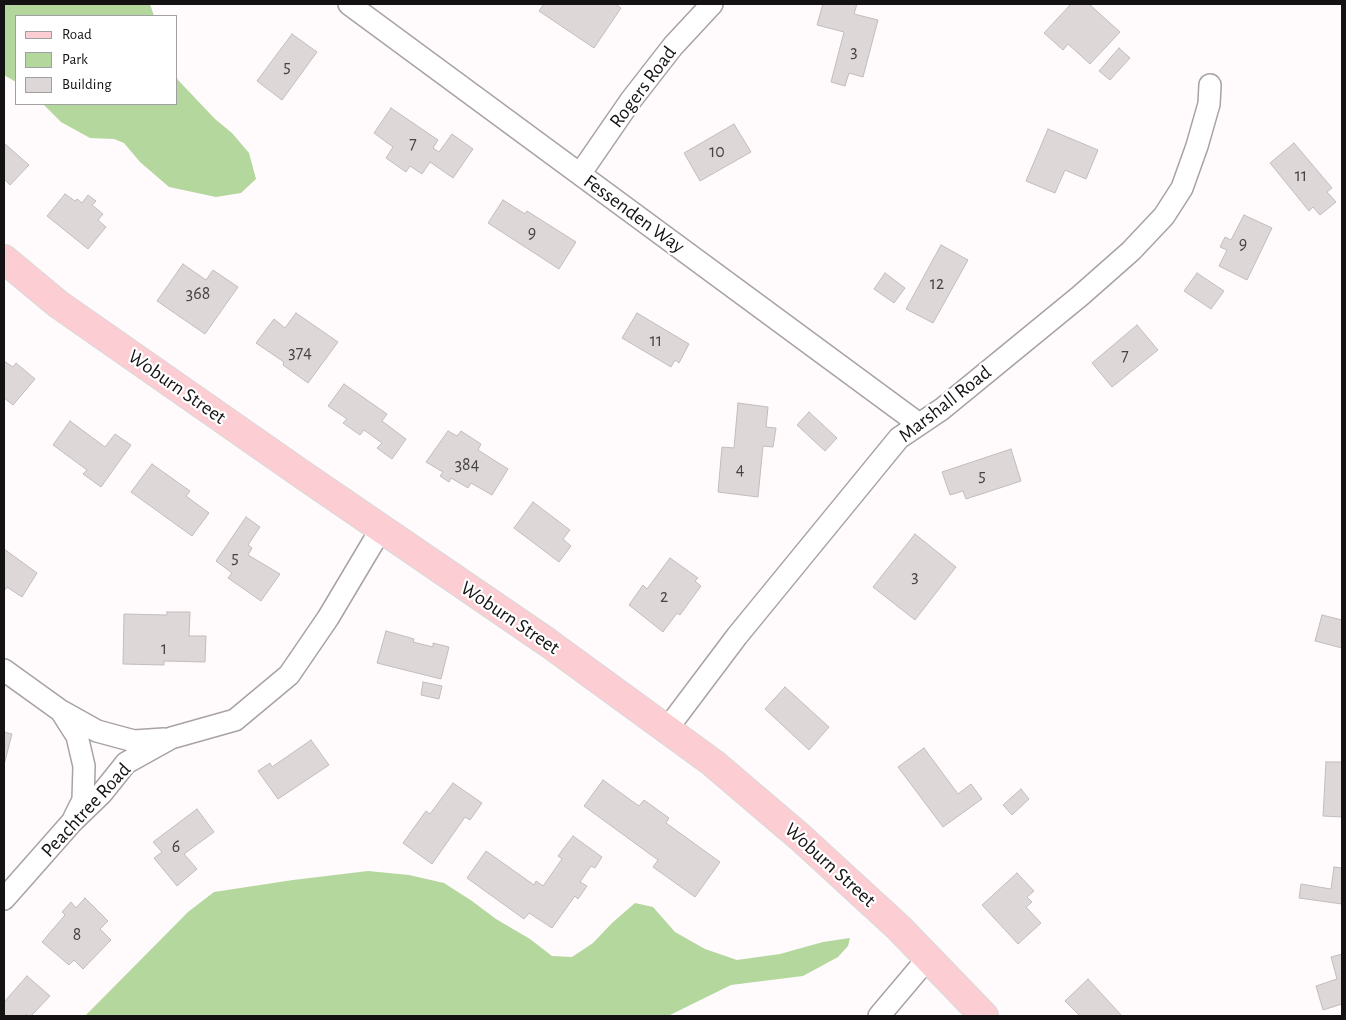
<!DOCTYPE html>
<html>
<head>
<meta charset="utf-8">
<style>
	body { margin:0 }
	#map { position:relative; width:1346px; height:1020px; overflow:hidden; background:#fffafb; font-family:"Alegreya Sans",sans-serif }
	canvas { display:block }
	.frame { position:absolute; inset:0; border:5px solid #141212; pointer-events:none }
	.legend { position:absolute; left:15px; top:15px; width:162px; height:90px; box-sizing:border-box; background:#fff; border:1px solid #a1a0a0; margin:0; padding:6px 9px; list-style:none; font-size:15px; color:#141212 }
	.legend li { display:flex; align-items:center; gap:10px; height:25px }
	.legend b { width:25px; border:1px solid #a1a0a0 }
</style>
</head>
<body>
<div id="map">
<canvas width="1346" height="1020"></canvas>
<div class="frame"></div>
<ul class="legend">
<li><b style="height:6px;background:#fccdd3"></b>Road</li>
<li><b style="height:14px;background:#b4d79e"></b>Park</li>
<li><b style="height:14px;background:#ded7d7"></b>Building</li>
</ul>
</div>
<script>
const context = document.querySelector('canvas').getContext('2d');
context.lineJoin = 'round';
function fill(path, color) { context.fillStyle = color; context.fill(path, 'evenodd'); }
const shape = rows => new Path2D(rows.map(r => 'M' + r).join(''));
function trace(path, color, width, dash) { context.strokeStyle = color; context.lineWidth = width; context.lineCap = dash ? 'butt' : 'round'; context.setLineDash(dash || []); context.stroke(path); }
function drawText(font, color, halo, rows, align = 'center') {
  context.font = font + ' "Alegreya Sans",sans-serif'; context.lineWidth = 4.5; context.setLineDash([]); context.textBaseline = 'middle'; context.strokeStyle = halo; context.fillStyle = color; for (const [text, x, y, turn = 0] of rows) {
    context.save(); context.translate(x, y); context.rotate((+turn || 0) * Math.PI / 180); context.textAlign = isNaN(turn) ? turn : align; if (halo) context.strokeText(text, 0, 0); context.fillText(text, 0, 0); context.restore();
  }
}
fill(shape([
	[4,4,150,4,154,16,16,16,16,82,4,75],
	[176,75,178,80,215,119,232,133,249,153,256,179,241,193,216,197,169,187,140,162,124,143,114,139,90,138,61,122,43,104,176,104],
	[368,871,409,875,444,883,472,901,496,919,530,939,552,956,572,957,593,943,612,923,635,903,653,907,675,932,705,949,737,960,780,954,823,942,850,938,848,946,838,957,803,976,731,985,668,1016,85,1016,188,912,214,892,293,880]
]), '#b4d79e');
const building = shape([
	[544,4,615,4,621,8,594,48,539,11,544,4],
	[823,4,857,4,854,14,878,20,863,77,849,73,845,86,831,82,844,32,817,25,823,4],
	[1071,4,1089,4,1120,32,1090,64,1068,44,1063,50,1044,33,1071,4],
	[292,34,317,52,282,100,257,81,292,34],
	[1119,48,1130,58,1110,80,1099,71,1119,48],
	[391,108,438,140,433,148,439,152,452,134,473,149,453,178,430,162,422,174,410,166,406,172,386,158,393,147,374,133,391,108],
	[734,124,751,152,700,181,684,153,734,124],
	[1048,129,1098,150,1086,179,1065,170,1055,193,1026,181,1048,129],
	[4,143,29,165,10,185,4,179,4,143],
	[1294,143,1332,188,1327,192,1336,202,1320,215,1313,207,1309,211,1270,163,1294,143],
	[65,194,75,201,77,199,82,203,88,195,96,201,92,205,103,214,98,220,106,227,88,249,47,216,65,194],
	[503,200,525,214,527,211,576,242,559,269,488,223,503,200],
	[1244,215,1272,228,1247,280,1219,266,1227,250,1220,247,1225,237,1231,240,1244,215],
	[941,245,968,260,933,323,906,309,941,245],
	[183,264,206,280,213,270,238,287,205,334,157,301,183,264],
	[885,273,905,288,894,303,874,289,885,273],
	[1197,273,1224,291,1211,309,1184,291,1197,273],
	[296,313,338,342,308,383,283,365,284,362,256,343,274,319,285,328,296,313],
	[637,313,689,344,679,363,675,360,671,367,622,338,637,313],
	[1137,325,1158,350,1112,387,1092,363,1137,325],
	[4,361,13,367,16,363,35,379,13,405,4,398,4,361],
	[344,384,387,414,382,421,406,439,392,459,377,448,382,443,364,430,360,435,343,423,347,419,328,406,344,384],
	[738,403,768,407,766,427,776,428,773,447,763,446,758,497,718,492,722,447,734,448,738,403],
	[809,412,837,438,825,451,797,425,809,412],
	[70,421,105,447,115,434,131,445,101,487,83,474,87,470,53,445,70,421],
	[448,431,457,436,461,431,481,444,478,450,508,469,492,495,471,483,468,488,451,478,449,482,440,476,443,472,426,462,448,431],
	[1011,449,1021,481,966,499,963,491,950,495,942,472,1011,449],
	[152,464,190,491,186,496,209,513,192,536,131,492,152,464],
	[533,502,570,530,563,539,571,546,559,562,514,528,533,502],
	[246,517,260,527,248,545,252,548,248,555,280,574,261,601,228,578,232,573,216,561,246,517],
	[915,534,956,567,915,620,873,587,915,534],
	[4,549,37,573,22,597,7,587,5,590,4,589,4,549],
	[670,558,698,578,695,581,701,586,680,615,677,613,663,632,629,605,643,585,647,589,670,558],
	[167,612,190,612,189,636,206,636,205,662,164,661,164,665,123,664,124,614,167,615,167,612],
	[1322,615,1342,620,1342,648,1315,641,1322,615],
	[386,631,414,639,413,642,433,647,433,643,449,647,441,679,377,663,386,631],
	[423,682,442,686,439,699,421,695,423,682],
	[785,687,829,727,809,750,765,709,785,687],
	[4,732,12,734,4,765,4,732],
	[311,740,329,765,278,799,258,771,270,763,272,767,311,740],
	[924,748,958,794,971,784,982,799,943,827,898,767,924,748],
	[1326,762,1342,762,1342,817,1323,816,1326,762],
	[603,780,639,806,644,800,669,818,666,823,720,862,695,897,653,867,658,860,584,806,603,780],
	[453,783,482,803,470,820,465,817,432,864,403,843,426,811,430,814,453,783],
	[1021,789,1029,799,1012,815,1003,805,1021,789],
	[197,809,214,832,184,854,197,869,177,886,154,858,162,852,153,842,197,809],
	[573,836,602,857,595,868,591,866,580,882,587,886,578,899,575,896,552,928,529,913,524,919,467,878,486,851,534,885,536,881,543,886,562,859,558,856,573,836],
	[1334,867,1342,868,1342,904,1299,898,1301,884,1331,889,1334,867],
	[1017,873,1034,891,1027,897,1032,902,1026,907,1041,923,1018,944,982,905,1017,873],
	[85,898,108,921,100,929,111,940,83,969,74,960,69,965,42,942,65,915,62,912,71,902,76,908,85,898],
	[1342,954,1342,1004,1323,1010,1316,986,1337,979,1331,957,1342,954],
	[27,976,50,996,31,1016,27,1016,26,1014,24,1016,4,1016,4,999,5,1001,27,976],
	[1088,979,1122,1016,1080,1016,1065,1001,1088,979]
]);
fill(building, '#ded7d7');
trace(building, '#c3bcbd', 1);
const street = shape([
	[349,4,919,424],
	[580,174,631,100,673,46,712,4],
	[4,670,61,711,77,736,84,766,83,800,74,818],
	[63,712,97,731,134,741,164,739],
	[667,729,737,636,899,438,942,409,1080,296,1131,251,1164,216,1182,188,1197,146,1209,104,1210,85],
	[4,899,72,822,102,793,126,763,171,738,235,720,289,675,328,618,381,529],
	[879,1016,928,958]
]);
const primary = shape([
	[4,259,58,304,300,473,547,642,713,763,801,838,899,928,984,1016]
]);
trace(street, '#a9a2a3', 24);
trace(primary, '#d9d9d9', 30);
trace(street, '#fff', 21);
trace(primary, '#fccdd3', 28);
drawText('18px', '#464343', null, [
	["3",854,52],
	["5",287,67],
	["7",413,144],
	["10",717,152],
	["11",1301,176],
	["9",532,233],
	["9",1243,244],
	["12",937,284],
	["368",198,294],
	["11",656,341],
	["374",300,353],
	["7",1125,356],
	["384",467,465],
	["4",740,470],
	["5",982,476],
	["5",235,558],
	["3",915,577],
	["2",664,597],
	["1",164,649],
	["6",176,847],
	["8",77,935]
]);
drawText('20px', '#141212', '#fff', [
	["Rogers Road",643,87,-53],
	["Fessenden Way",634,214,36],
	["Woburn Street",177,387,35],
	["Marshall Road",945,404,-38],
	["Woburn Street",510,618,34],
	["Peachtree Road",86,810,-47],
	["Woburn Street",830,865,42]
]);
</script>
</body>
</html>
